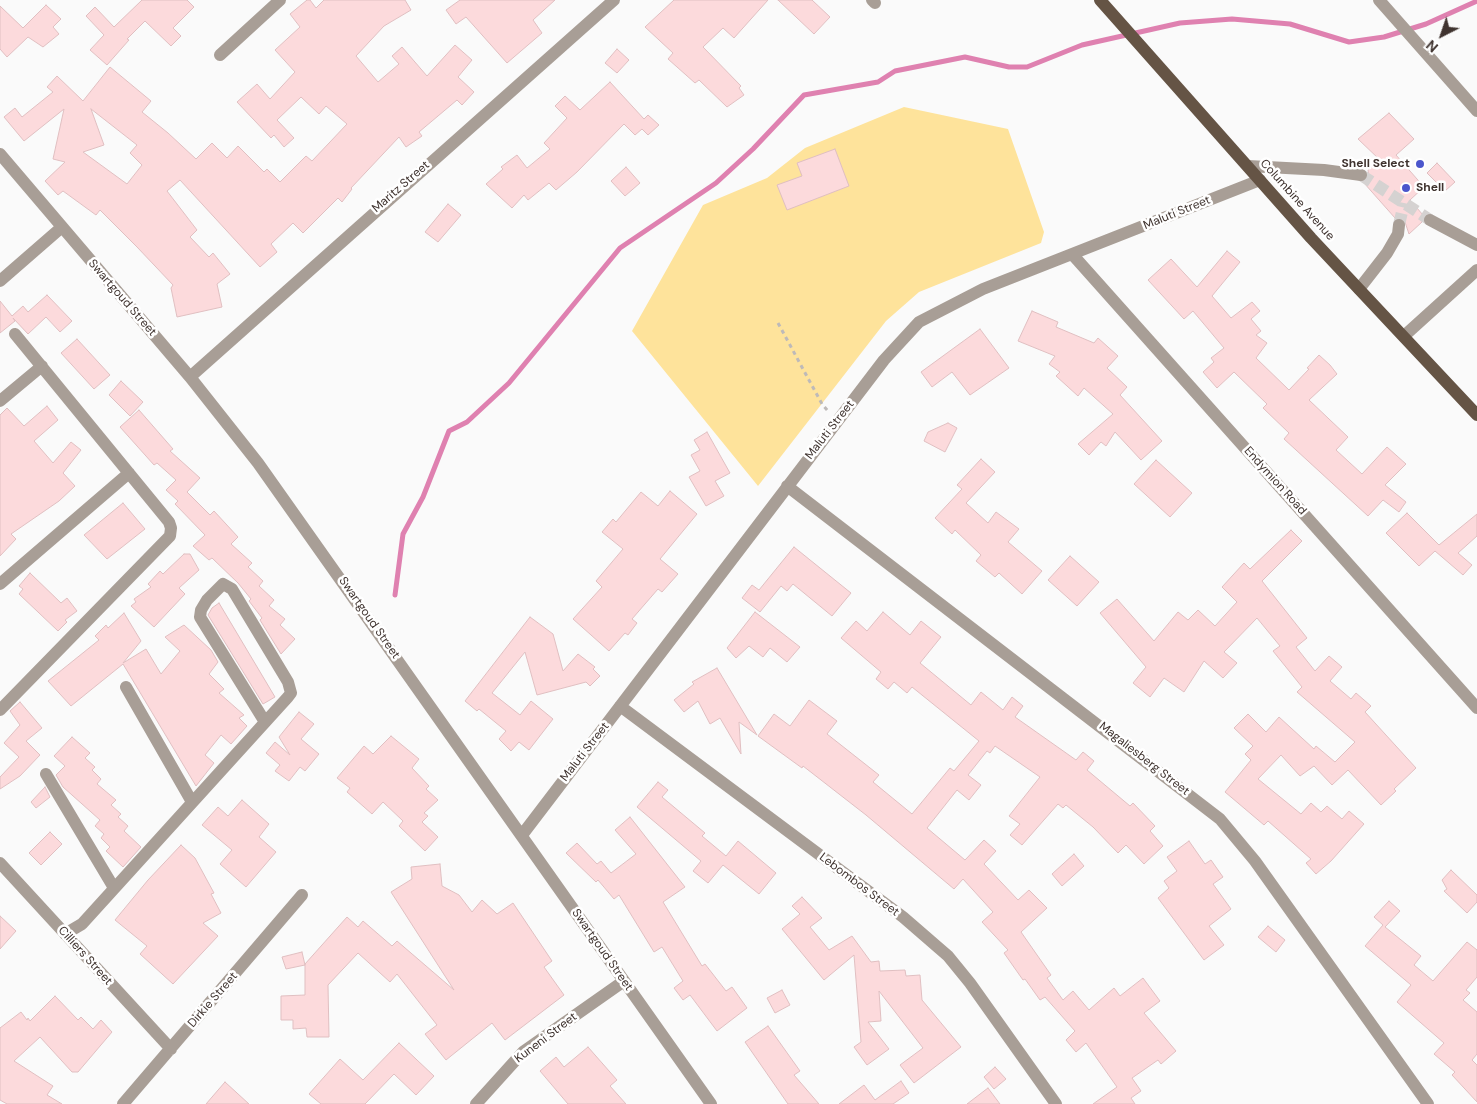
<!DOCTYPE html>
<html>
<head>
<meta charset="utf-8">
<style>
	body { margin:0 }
	#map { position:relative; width:1477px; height:1104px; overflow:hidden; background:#fafafa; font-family:"DM Sans",sans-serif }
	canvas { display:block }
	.north { position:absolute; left:1417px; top:10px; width:50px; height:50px; -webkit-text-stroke:4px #fff; paint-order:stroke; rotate:221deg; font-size:14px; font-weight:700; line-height:20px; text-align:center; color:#3f332f }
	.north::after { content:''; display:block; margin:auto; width:18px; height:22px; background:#3f332f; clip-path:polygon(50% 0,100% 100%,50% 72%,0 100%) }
</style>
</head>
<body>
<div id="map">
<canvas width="1477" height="1104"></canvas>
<div class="north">N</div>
</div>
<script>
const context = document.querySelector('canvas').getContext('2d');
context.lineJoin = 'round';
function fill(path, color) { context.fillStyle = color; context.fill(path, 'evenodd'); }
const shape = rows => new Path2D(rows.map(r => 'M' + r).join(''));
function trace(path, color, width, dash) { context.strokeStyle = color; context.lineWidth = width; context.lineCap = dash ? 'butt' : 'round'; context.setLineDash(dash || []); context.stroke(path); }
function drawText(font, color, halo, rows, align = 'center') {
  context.font = font + ' "DM Sans",sans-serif'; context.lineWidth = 5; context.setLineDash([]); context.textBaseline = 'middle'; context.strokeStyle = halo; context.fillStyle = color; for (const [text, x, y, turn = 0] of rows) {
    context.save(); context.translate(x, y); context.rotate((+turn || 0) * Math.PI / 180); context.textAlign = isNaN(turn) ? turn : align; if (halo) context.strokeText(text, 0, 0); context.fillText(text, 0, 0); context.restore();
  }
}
fill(shape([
	[904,107,1008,129,1044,232,1041,243,919,292,886,321,758,486,632,331,703,205,767,178,805,148]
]), '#fee39b');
trace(shape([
	[395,595,403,534,423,497,449,431,467,422,509,383,620,248,716,183,753,149,804,95,878,82,895,71,965,57,1009,67,1027,67,1082,45,1180,23,1232,19,1290,24,1349,42,1384,37,1426,24,1477,1]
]), '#df81b0', 5);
const building = shape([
	[142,0,187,0,194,7,173,28,181,36,171,46,145,21,127,39,129,40,107,65,90,50,104,35,86,16,95,7,114,27,142,0],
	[307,0,310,0,316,8,324,0,405,0,411,10,384,26,356,56,378,82,399,64,392,56,402,47,427,76,455,45,472,60,458,77,474,92,462,105,457,100,419,132,422,136,406,147,399,137,351,188,352,189,342,202,338,198,303,233,293,223,271,244,277,252,260,267,180,180,167,191,197,230,190,237,209,257,213,253,230,274,217,284,222,307,177,317,171,288,173,285,137,247,100,210,96,215,63,191,58,195,45,181,65,162,53,159,64,109,24,141,4,117,15,108,22,117,53,92,47,87,57,76,83,101,110,67,151,101,142,112,168,133,196,159,212,143,227,158,238,146,264,172,267,169,280,182,306,156,312,161,347,124,326,106,319,114,301,97,277,120,294,138,284,147,274,135,271,138,237,102,257,84,270,99,295,72,275,50,300,27,290,14,307,0],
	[91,109,137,145,130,153,142,165,127,184,83,152,104,145,91,109],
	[460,0,555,0,533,20,542,33,507,63,466,17,456,24,446,10,460,0],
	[674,0,768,0,734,38,723,28,703,47,741,86,739,88,744,95,727,107,699,80,695,83,668,59,673,53,645,27,674,0],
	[778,0,812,0,830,17,814,34,778,0],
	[46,5,61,19,53,27,59,34,43,47,28,37,7,57,0,49,0,6,23,28,46,5],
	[617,49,629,60,617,73,605,63,617,49],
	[610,82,644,119,648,115,659,125,648,135,642,129,635,135,624,124,577,172,556,190,549,183,528,200,524,195,512,208,486,184,503,169,501,167,517,155,527,168,550,149,544,143,567,118,555,106,565,96,580,110,610,82],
	[1389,113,1414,139,1396,155,1424,187,1410,200,1423,215,1422,222,1409,234,1404,219,1395,218,1364,183,1369,177,1368,170,1380,160,1358,139,1389,113],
	[835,149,849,186,787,210,777,185,802,176,797,163,835,149],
	[1437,163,1455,182,1445,191,1427,173,1437,163],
	[626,167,640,183,625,196,611,181,626,167],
	[448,204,461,215,438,242,425,232,448,204],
	[1227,251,1240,262,1212,296,1231,318,1252,302,1260,311,1251,319,1261,331,1256,335,1267,343,1256,358,1289,390,1309,369,1307,368,1319,355,1330,365,1337,374,1309,400,1348,437,1336,450,1362,474,1387,447,1406,464,1385,485,1406,502,1399,512,1383,500,1368,516,1284,439,1289,433,1263,408,1267,404,1234,372,1217,388,1203,372,1214,362,1211,358,1224,348,1193,311,1184,319,1148,280,1171,259,1197,287,1227,251],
	[47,295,72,321,60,332,46,317,28,334,13,318,15,321,0,333,0,301,12,316,23,306,28,312,47,295],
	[1032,311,1058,322,1056,327,1094,343,1098,338,1118,356,1107,368,1127,387,1120,395,1162,441,1141,460,1115,432,1106,446,1101,442,1089,455,1078,444,1113,414,1084,388,1078,396,1056,376,1060,372,1049,364,1055,356,1018,341,1032,311],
	[980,329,1009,368,970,395,952,372,932,387,921,372,980,329],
	[77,339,110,375,94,389,61,353,77,339],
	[121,381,143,402,130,416,109,395,121,381],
	[47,406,58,420,34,441,53,463,71,442,81,450,63,473,75,486,59,501,11,534,16,539,0,556,0,415,7,408,24,426,47,406],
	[139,410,173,449,170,451,200,478,187,492,210,515,214,511,238,537,231,544,252,563,248,567,263,581,259,586,274,600,269,606,285,619,280,625,295,639,281,654,260,620,262,618,249,601,251,599,238,583,212,558,209,560,193,546,205,535,175,504,178,501,166,490,176,480,157,463,154,465,120,427,139,410],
	[948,423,957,428,945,452,924,441,928,432,948,423],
	[707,432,730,473,715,481,724,496,706,506,689,477,700,471,691,455,700,450,694,440,707,432],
	[981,459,995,472,966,503,988,523,996,512,1019,529,1008,542,1042,571,1022,594,999,573,995,577,976,561,981,555,955,530,952,534,935,518,962,489,957,485,981,459],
	[1156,460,1192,493,1170,517,1134,484,1156,460],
	[670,491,697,514,660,559,678,574,662,592,658,589,632,619,637,623,628,635,625,633,609,651,573,619,602,587,596,581,623,549,602,532,613,519,616,522,641,492,658,506,670,491],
	[123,503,145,529,107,559,84,535,123,503],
	[1407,513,1439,545,1477,514,1477,536,1458,553,1472,565,1463,575,1435,551,1419,566,1386,533,1407,513],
	[1291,530,1302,541,1262,581,1307,638,1296,647,1315,671,1329,656,1342,667,1330,681,1351,699,1356,693,1371,706,1365,712,1416,768,1394,789,1396,791,1381,805,1348,770,1332,785,1314,766,1300,776,1281,755,1258,779,1301,814,1311,803,1321,812,1327,806,1342,819,1349,811,1364,824,1331,861,1316,874,1306,863,1311,859,1268,821,1264,825,1225,792,1251,760,1245,754,1253,746,1234,728,1248,714,1266,732,1279,717,1314,749,1316,746,1335,762,1355,742,1297,692,1302,687,1273,651,1280,646,1257,618,1224,652,1237,663,1223,678,1204,661,1184,692,1164,678,1150,697,1133,683,1146,667,1100,613,1117,599,1154,641,1178,612,1188,620,1198,610,1215,626,1237,602,1222,587,1244,563,1250,569,1291,530],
	[794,547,851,593,832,616,793,584,787,591,781,586,760,612,742,598,752,585,759,590,794,547],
	[184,554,190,554,199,570,179,588,185,594,154,627,131,606,136,602,134,599,151,587,148,584,160,571,163,574,184,554],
	[1070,556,1099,582,1077,606,1048,580,1070,556],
	[30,573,61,603,67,598,77,611,65,620,67,622,58,631,19,594,23,589,19,586,30,573],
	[219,603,275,697,263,704,208,615,212,608,219,603],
	[755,612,800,647,787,662,770,648,763,657,749,646,736,658,727,648,755,612],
	[883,612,910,635,921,621,941,637,920,663,971,705,981,692,1003,710,1012,697,1023,706,1015,717,1076,760,1083,752,1094,761,1087,770,1130,806,1133,803,1155,826,1150,831,1163,846,1144,864,1126,845,1118,853,1093,827,1066,805,1063,808,1058,804,1022,845,1010,835,1020,824,1009,816,1040,777,995,746,990,753,987,751,968,775,981,785,969,800,957,790,927,828,965,860,984,840,996,851,984,864,1018,900,1029,890,1047,908,1021,932,1051,975,1047,978,1063,1000,1073,991,1089,1010,1114,988,1120,996,1143,978,1160,1001,1144,1013,1176,1051,1161,1064,1158,1060,1132,1078,1141,1091,1131,1098,1135,1104,1093,1104,1117,1087,1086,1043,1076,1052,1066,1040,1075,1031,1045,997,1040,1000,1025,979,1023,980,1004,953,1008,950,982,922,993,912,963,879,954,889,866,815,803,766,802,768,758,736,774,714,790,726,809,700,837,721,827,734,879,775,873,782,912,814,950,768,954,771,979,741,912,687,907,693,894,682,888,689,876,679,881,672,841,638,856,621,867,631,883,612],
	[124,613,141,641,123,663,146,649,161,674,180,651,165,637,184,625,211,650,218,662,209,674,224,689,219,693,244,715,239,718,247,726,231,744,221,735,205,755,214,763,196,786,123,664,71,706,48,681,99,640,95,636,106,625,108,628,124,613],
	[530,617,553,634,563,671,578,654,595,667,593,669,600,676,590,686,586,682,537,695,525,652,492,693,520,715,531,701,553,719,529,750,519,742,511,751,499,739,506,731,479,709,477,711,465,701,530,617],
	[717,668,757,735,739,722,741,754,720,718,710,724,698,701,684,712,674,700,694,684,692,682,717,668],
	[20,702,42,728,26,741,40,755,20,776,0,789,0,777,19,757,4,743,20,725,10,711,20,702],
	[299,712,314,724,301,739,319,754,305,771,300,767,289,781,275,771,280,765,266,753,275,742,290,755,279,737,299,712],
	[391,736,419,759,412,768,429,786,426,789,438,800,424,813,428,816,422,822,438,837,425,851,399,826,403,821,383,802,372,814,347,792,350,788,337,778,364,746,373,754,391,736],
	[72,737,90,753,85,758,95,767,92,770,101,779,97,784,116,800,111,805,121,814,118,817,128,826,124,831,141,847,123,867,106,851,110,847,101,838,104,834,95,826,100,820,63,787,56,775,65,766,54,756,72,737],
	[658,782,668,790,662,797,705,833,702,836,726,856,738,841,776,873,759,894,723,865,708,883,693,871,701,861,637,807,658,782],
	[45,787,50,797,36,808,31,802,45,787],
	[242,800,269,824,259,837,276,852,246,887,220,864,232,850,202,825,218,807,228,816,242,800],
	[630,817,685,887,663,902,702,966,705,964,726,991,732,987,747,1008,717,1031,690,995,683,1000,674,988,683,981,662,947,654,952,619,895,614,899,598,880,596,882,566,853,577,843,597,864,601,861,611,873,636,854,615,830,630,817],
	[50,832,62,844,41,865,29,853,50,832],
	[1189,841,1205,864,1211,860,1223,877,1213,884,1231,909,1209,926,1224,945,1204,960,1158,898,1169,888,1164,881,1177,871,1167,857,1189,841],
	[181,845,195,858,214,893,211,894,221,913,203,923,218,936,173,984,140,954,147,946,115,920,148,880,181,845],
	[1074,854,1084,866,1062,886,1052,874,1074,854],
	[440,864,442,886,459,895,472,912,482,900,497,914,513,903,552,961,544,967,564,995,505,1040,492,1023,446,1060,425,1034,437,1025,397,974,390,982,358,953,328,985,329,1037,307,1037,306,1028,293,1029,293,1020,281,1020,281,996,305,995,305,964,347,917,358,927,363,921,392,946,397,941,454,990,391,892,412,879,411,867,440,864],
	[1451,870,1477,895,1477,902,1467,913,1444,891,1447,889,1442,880,1451,870],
	[802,897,822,918,810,927,829,950,852,936,871,962,879,961,880,971,905,970,906,976,920,975,922,1000,961,1047,914,1083,900,1065,923,1048,879,991,881,1021,868,1022,889,1049,867,1065,854,1047,861,1042,854,955,824,980,782,929,800,914,792,906,802,897],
	[1389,901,1400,911,1385,927,1421,956,1414,965,1433,981,1467,942,1477,950,1477,977,1466,990,1470,993,1463,1000,1477,1012,1477,1054,1472,1060,1477,1065,1477,1102,1452,1075,1455,1072,1434,1054,1444,1043,1397,1002,1411,985,1365,946,1383,925,1374,917,1389,901],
	[0,916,16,931,0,949,0,916],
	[1268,926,1285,940,1276,952,1258,937,1268,926],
	[302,952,305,965,286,969,282,957,302,952],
	[782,990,790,1005,775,1013,767,998,782,990],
	[55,996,78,1020,81,1017,93,1029,101,1020,112,1032,78,1072,72,1072,40,1037,14,1061,53,1086,47,1095,62,1104,7,1104,0,1100,0,1028,21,1012,27,1020,28,1018,30,1021,55,996],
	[768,1026,800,1071,794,1075,819,1104,788,1104,745,1042,768,1026],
	[399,1043,434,1076,416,1095,394,1074,365,1104,321,1104,309,1094,340,1059,363,1080,399,1043],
	[588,1047,617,1080,610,1086,626,1104,568,1104,540,1071,556,1057,564,1067,588,1047],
	[995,1067,1006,1079,994,1089,984,1077,995,1067],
	[901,1081,909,1093,893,1104,839,1104,864,1085,875,1100,901,1081],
	[225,1082,249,1104,206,1104,225,1082],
	[988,1088,1000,1104,967,1104,988,1088]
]);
fill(building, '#fcdadc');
trace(building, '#e0bfc1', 1);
trace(shape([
	[1361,175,1430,220],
	[1399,225,1404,203]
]), '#d5d2d1', 12, [12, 6]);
trace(shape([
	[778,323,822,404,828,411]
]), '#bebab9', 3, [4, 4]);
trace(shape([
	[872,0,875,3],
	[1379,0,1477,111],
	[220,55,280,0],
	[0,154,190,377,258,463,711,1104],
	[1248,166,1324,170,1361,175],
	[1430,220,1477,245],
	[1072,254,1477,708],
	[0,281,62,227],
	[1359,289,1387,253,1398,234,1399,225],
	[1404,336,1477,270],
	[190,377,614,0],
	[0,401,42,366],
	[787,486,1220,819,1255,861,1428,1104],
	[0,584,129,473],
	[126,687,192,802],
	[620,706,903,917,948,956,970,983,1056,1104],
	[0,710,170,536,171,528,169,522,15,334],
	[46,774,114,888],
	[522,835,884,360,919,322,983,289,1260,180],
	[0,863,171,1049],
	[65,934,82,924,288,697,291,693,288,682,232,589,223,584,207,600,201,610,200,617,265,722],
	[123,1104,302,895],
	[476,1104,523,1052,624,981]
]), '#a89e96', 12);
trace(shape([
	[1100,0,1311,238,1477,415]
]), '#655445', 12);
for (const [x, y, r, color] of [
	[1420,164,5,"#4b56cc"],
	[1406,188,5,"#4b56cc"]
]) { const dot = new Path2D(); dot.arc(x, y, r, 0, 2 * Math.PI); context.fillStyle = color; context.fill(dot); trace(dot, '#fff', 2); }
drawText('bold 12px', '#3f332f', '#fff', [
	["Shell Select",1410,164],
	["Shell",1416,188,"left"]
], 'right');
drawText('12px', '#3f332f', '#fff', [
	["Maritz Street",401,187,-41],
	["Columbine Avenue",1297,200,48],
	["Maluti Street",1177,213,-22],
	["Swartgoud Street",122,298,49],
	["Maluti Street",830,430,-52],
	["Endymion Road",1275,481,48],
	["Swartgoud Street",369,618,55],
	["Maluti Street",585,752,-52],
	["Magaliesberg Street",1144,759,38],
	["Lebombos Street",859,885,37],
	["Swartgoud Street",602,950,55],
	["Cilliers Street",85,956,48],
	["Dirkie Street",213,1000,-49],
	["Kuneni Street",546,1038,-37]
]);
</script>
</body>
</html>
